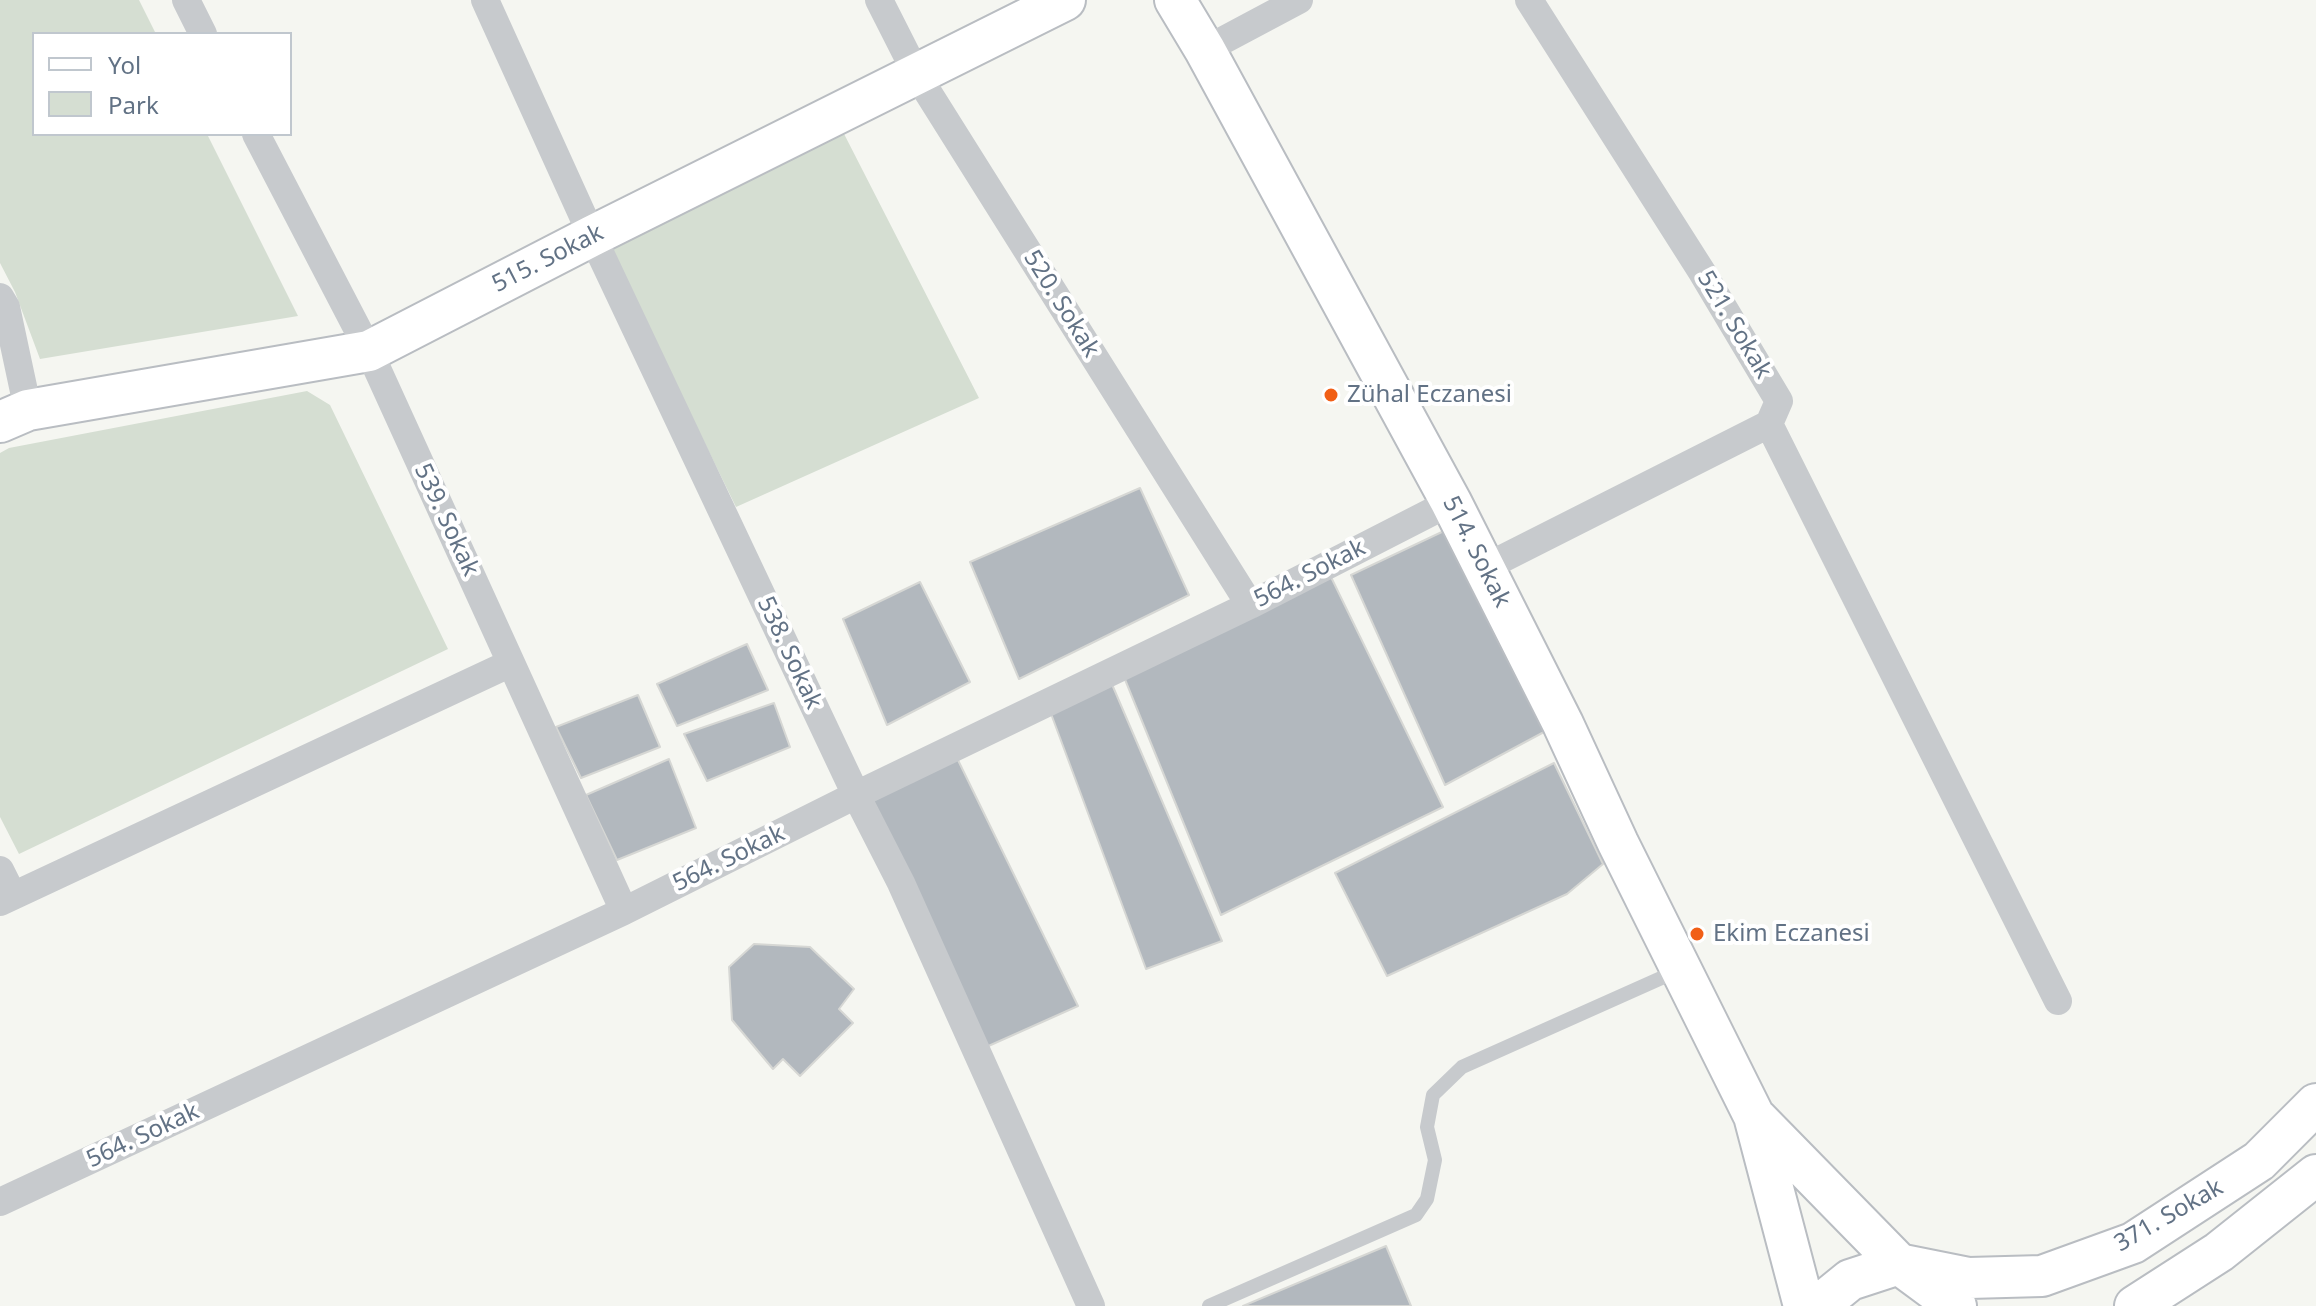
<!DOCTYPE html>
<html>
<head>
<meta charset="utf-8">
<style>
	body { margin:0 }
	#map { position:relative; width:2316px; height:1306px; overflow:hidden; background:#f5f6f1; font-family:"Noto Sans",sans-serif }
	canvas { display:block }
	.legend { position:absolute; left:32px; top:32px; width:260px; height:104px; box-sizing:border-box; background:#fff; border:2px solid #c0c7ce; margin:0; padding:10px 14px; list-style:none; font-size:24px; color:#627285 }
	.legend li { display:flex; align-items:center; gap:16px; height:40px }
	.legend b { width:40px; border:2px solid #c0c7ce }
</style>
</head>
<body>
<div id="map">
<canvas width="2316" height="1306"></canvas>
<ul class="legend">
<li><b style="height:10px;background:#fff"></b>Yol</li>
<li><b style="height:22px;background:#d5ded2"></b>Park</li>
</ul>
</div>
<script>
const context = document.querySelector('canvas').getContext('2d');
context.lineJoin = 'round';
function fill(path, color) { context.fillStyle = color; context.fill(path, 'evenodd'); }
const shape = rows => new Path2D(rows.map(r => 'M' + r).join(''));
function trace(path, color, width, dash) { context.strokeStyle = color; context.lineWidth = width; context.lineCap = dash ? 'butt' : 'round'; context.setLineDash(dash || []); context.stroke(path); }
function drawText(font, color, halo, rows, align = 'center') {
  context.font = font + ' "Noto Sans",sans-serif'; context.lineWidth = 8; context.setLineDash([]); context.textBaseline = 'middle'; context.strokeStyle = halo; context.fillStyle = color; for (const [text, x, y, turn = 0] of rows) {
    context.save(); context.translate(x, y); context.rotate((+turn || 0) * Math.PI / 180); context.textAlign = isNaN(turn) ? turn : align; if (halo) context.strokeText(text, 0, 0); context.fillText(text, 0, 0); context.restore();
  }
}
fill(shape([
	[0,0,139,0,156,34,34,34,34,134,207,134,298,316,40,359,15,292,0,263],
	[840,126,979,398,736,507,605,239],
	[307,391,330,405,448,649,19,854,0,817,0,453,9,448]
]), '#d5ded2');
const building = shape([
	[1140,488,1189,595,1019,679,970,562,1140,488],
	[1446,530,1544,732,1445,785,1351,575,1446,530],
	[1330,575,1443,807,1221,915,1124,677,1330,575],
	[920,582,970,682,887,725,843,619,920,582],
	[747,644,768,690,677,726,657,684,747,644],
	[1111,682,1222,941,1146,969,1050,711,1111,682],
	[638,695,660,747,581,778,556,727,638,695],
	[774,703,790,747,707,781,684,734,774,703],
	[956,756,1078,1006,984,1048,865,798,956,756],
	[669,759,696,828,617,860,586,795,669,759],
	[1554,763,1603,864,1567,894,1387,976,1335,873,1554,763],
	[754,944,810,947,854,989,839,1009,853,1023,800,1076,783,1059,773,1069,732,1020,729,967,754,944],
	[1386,1246,1411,1306,1243,1306,1386,1246]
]);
fill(building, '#b2b8be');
trace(building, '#d6d7d4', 2);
const secondary = shape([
	[1175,0,1205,50,1451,502,1563,724,1618,843,1754,1116,1804,1306],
	[0,422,28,410,369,351,592,236,1065,0],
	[1757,1119,1899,1264,1956,1306],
	[1818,1306,1850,1280,1899,1264,1969,1278,2042,1276,2133,1243,2259,1161,2316,1104],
	[2135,1306,2219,1252,2316,1175]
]);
trace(secondary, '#b9bdc2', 44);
trace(shape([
	[1209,1306,1416,1215,1427,1199,1435,1160,1427,1127,1433,1095,1462,1067,1677,971]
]), '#c7cacd', 14);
trace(shape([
	[186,0,203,34],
	[485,0,592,236,856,795,901,883,1091,1306],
	[879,0,917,75,1250,605],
	[1205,50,1299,0],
	[256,134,369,351,624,911],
	[0,297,6,307,28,410],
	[1769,424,2058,1001],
	[1484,568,1769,424,1779,401,1702,272,1529,0],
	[0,870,13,896],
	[0,902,511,663],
	[0,1202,624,911,856,795,1250,605,1451,502]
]), '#c7cacd', 28);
trace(secondary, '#fff', 40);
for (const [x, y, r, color] of [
	[1331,395,8,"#f15f16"],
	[1697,934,8,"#f15f16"]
]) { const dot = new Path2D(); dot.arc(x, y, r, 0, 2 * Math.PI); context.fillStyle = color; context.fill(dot); trace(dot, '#fff', 3); }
drawText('24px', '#627285', '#fff', [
	["515. Sokak",548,259,-27],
	["520. Sokak",1061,304,58],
	["521. Sokak",1734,325,59],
	["539. Sokak",446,520,65],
	["514. Sokak",1476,552,63],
	["564. Sokak",1310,574,-27],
	["538. Sokak",789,653,65],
	["564. Sokak",729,859,-26],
	["564. Sokak",143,1136,-25],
	["371. Sokak",2169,1216,-30]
]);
drawText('24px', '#627285', '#fff', [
	["Zühal Eczanesi",1347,395],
	["Ekim Eczanesi",1713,934]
], 'left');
</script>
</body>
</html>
